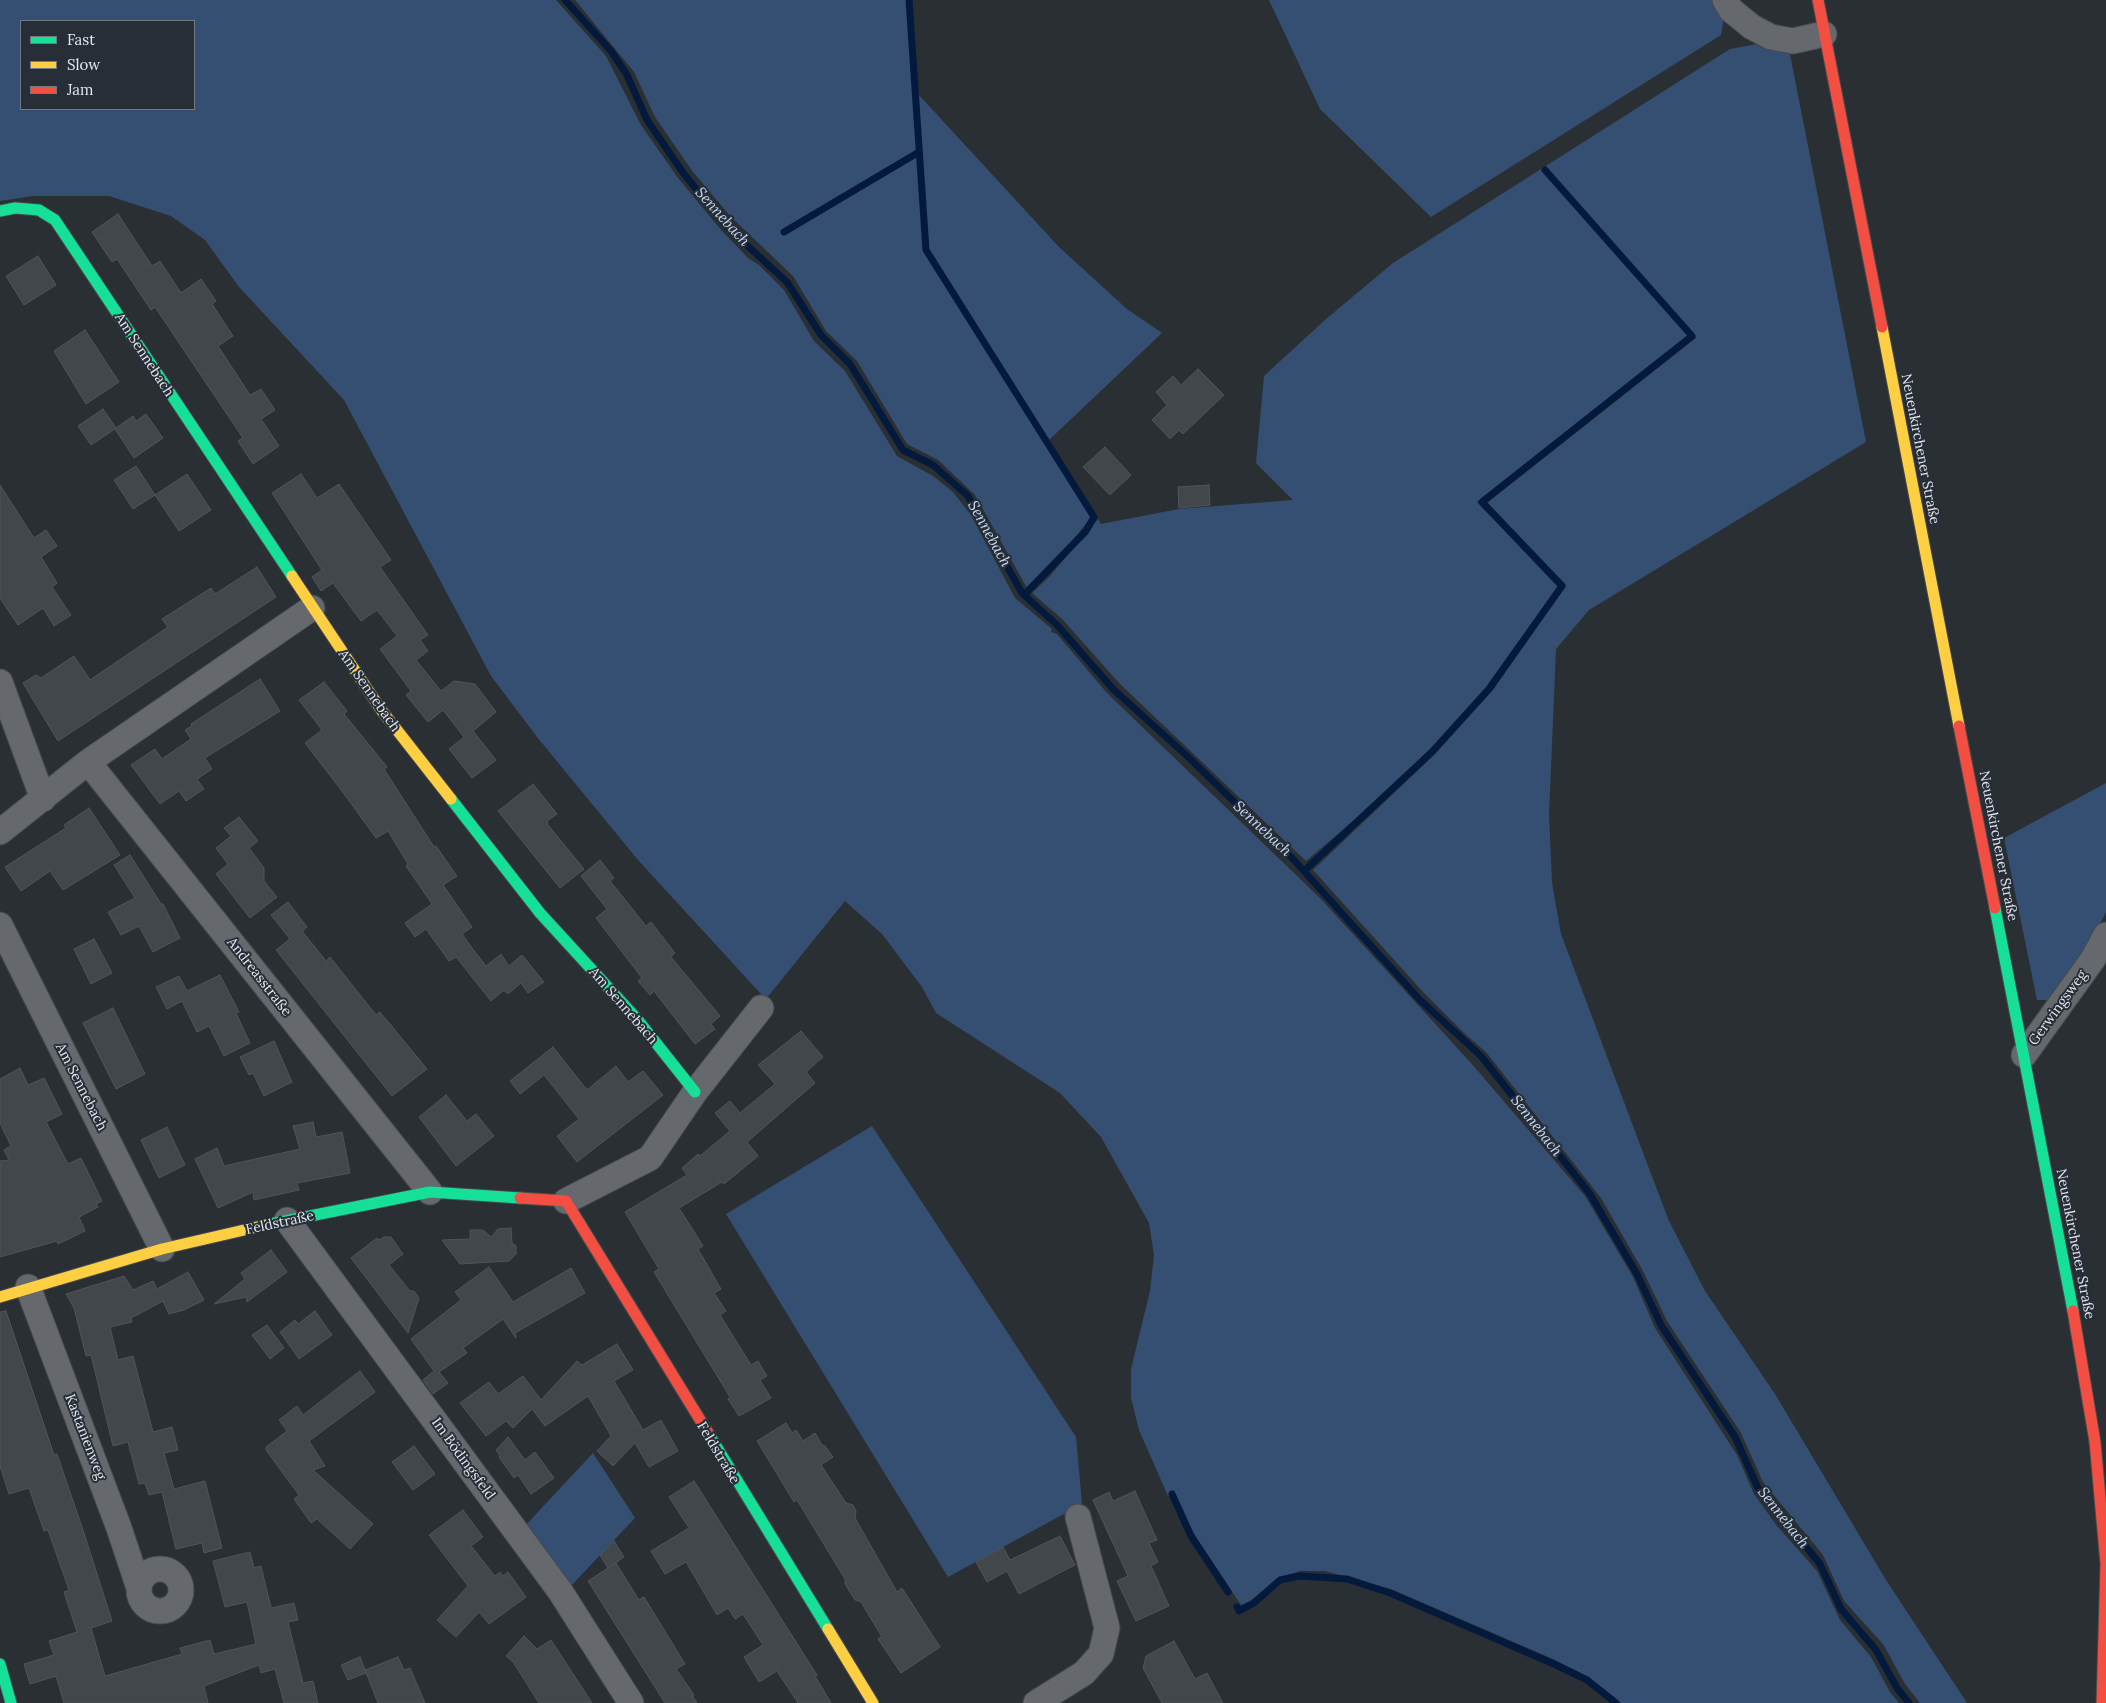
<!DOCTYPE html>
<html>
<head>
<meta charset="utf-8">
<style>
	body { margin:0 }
	#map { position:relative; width:2106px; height:1703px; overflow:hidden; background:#2a2f34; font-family:Lora,serif }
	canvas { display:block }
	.legend { position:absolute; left:20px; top:20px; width:175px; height:90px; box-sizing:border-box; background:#272e37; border:1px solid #737981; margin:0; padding:6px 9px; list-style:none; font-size:15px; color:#e4e9ef }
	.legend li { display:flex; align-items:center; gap:10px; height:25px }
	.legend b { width:25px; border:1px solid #737981 }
</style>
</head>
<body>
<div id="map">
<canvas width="2106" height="1703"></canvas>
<ul class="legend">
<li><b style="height:6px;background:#16e098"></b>Fast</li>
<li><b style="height:6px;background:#ffcf43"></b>Slow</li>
<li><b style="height:6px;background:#f24e42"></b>Jam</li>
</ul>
</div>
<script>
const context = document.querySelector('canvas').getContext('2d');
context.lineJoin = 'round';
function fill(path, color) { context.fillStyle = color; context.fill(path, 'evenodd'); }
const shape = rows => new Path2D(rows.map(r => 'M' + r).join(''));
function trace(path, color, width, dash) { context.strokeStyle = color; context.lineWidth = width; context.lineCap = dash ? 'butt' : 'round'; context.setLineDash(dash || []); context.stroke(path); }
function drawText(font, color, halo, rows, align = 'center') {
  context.font = font + ' Lora,serif'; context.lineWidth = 4; context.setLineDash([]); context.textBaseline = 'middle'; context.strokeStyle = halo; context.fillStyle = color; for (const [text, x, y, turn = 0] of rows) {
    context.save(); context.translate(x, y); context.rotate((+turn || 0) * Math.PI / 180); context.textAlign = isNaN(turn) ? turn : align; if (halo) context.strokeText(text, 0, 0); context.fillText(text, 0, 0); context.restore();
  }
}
fill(shape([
	[0,0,556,0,606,56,641,125,678,178,722,231,748,258,759,265,784,290,814,341,845,371,856,389,897,456,933,476,953,492,971,515,1015,598,1052,629,1051,632,1057,634,1107,693,1320,898,1471,1063,1585,1196,1633,1277,1655,1328,1737,1455,1754,1494,1777,1526,1817,1571,1840,1620,1871,1657,1890,1692,1899,1703,1621,1703,1590,1678,1553,1659,1391,1589,1325,1571,1300,1571,1278,1578,1250,1601,1241,1605,1194,1534,1174,1491,1168,1496,1139,1430,1131,1398,1131,1369,1150,1291,1154,1255,1149,1223,1101,1137,1060,1093,936,1013,922,987,882,934,845,901,766,999,761,994,638,860,537,737,491,676,344,400,239,287,205,240,171,216,109,196,34,196,0,201],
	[21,21,194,21,194,109,21,109],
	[575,0,907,0,918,150,781,231,784,235,918,156,923,250,1091,517,1067,548,1027,588,975,495,938,460,907,444,857,361,826,331,793,276,731,217,693,172,655,117,634,72],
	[1269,0,1713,0,1724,17,1721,35,1431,217,1320,109],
	[1757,44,1789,49,1866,442,1589,610,1556,649,1549,815,1552,883,1561,934,1642,1150,1669,1221,1705,1291,1775,1394,1886,1580,1967,1703,1920,1703,1905,1684,1883,1644,1844,1601,1823,1555,1763,1482,1741,1433,1667,1321,1643,1271,1601,1198,1486,1052,1465,1034,1424,993,1313,870,1434,755,1493,690,1566,585,1487,503,1696,338,1693,333,1477,502,1558,586,1486,687,1430,749,1360,815,1306,861,1120,684,1063,620,1032,593,1050,576,1098,519,1101,524,1179,509,1293,500,1256,463,1264,376,1326,319,1393,263,1730,49],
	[918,94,1059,247,1127,309,1162,333,1049,440,929,249],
	[2106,783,2106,912,2082,958,2049,1000,2037,1000,2004,838],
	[872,1126,1076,1437,1082,1504,948,1577,726,1214],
	[593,1453,635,1518,569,1588,524,1527]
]), '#354f72');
trace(shape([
	[565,0,611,51,627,75,647,120,684,174,727,227,787,282,821,335,850,364,903,450,933,465,968,496,1022,593,1058,626,1113,689,1186,755,1293,859,1420,1000,1481,1056,1590,1194,1637,1274,1661,1325,1735,1437,1758,1488,1820,1564,1841,1609,1876,1650,1897,1688,1909,1703],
	[909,0,926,250,1094,517,1086,531,1024,595],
	[784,232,919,152],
	[1304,871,1432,752,1489,689,1562,586,1482,502,1692,336,1545,170],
	[1172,1494,1191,1536,1228,1592],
	[1237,1607,1239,1611,1254,1603,1280,1580,1299,1576,1347,1579,1390,1593,1554,1664,1587,1680,1616,1703]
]), '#041a3d', 7);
const building = shape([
	[118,214,152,266,160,261,181,293,201,279,216,301,212,304,233,336,218,346,250,395,261,389,275,410,261,419,279,446,253,464,238,441,243,438,155,307,151,310,117,259,112,262,92,232,118,214],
	[38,256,56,285,24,305,6,276,38,256],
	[85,330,119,382,86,404,54,351,85,330],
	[1198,369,1224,395,1183,434,1179,430,1170,439,1152,420,1167,405,1156,392,1173,376,1181,385,1198,369],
	[103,409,116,428,133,416,136,421,146,414,163,438,134,458,115,429,91,445,78,426,103,409],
	[1105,447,1131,475,1110,495,1083,467,1105,447],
	[136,466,155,495,187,474,211,510,179,531,155,495,133,509,114,480,136,466],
	[301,474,317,498,339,484,391,560,380,567,428,635,420,640,428,651,416,660,441,691,454,681,475,684,496,712,473,731,496,760,472,778,449,749,464,737,443,710,428,722,406,695,411,691,380,649,397,636,377,610,361,621,333,583,321,591,312,577,322,570,272,493,301,474],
	[0,485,34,538,46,530,57,546,41,557,57,583,52,587,71,615,54,626,43,608,18,625,0,598,0,485],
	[1209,485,1210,505,1179,508,1178,487,1209,485],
	[257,567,276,597,58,741,23,683,36,675,41,678,74,656,90,680,168,627,162,619,211,588,215,594,257,567],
	[260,679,280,711,205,758,212,769,197,779,204,789,186,801,179,791,160,804,131,765,155,749,162,759,191,739,185,730,192,726,191,724,260,679],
	[324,682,347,711,344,714,387,767,384,769,434,847,436,846,457,876,443,885,472,927,462,934,475,952,486,966,501,954,509,966,522,955,544,982,528,993,521,983,508,994,504,990,491,1001,456,957,449,961,426,929,415,937,405,923,432,904,406,866,408,864,388,831,376,838,345,795,305,743,322,730,299,700,324,682],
	[533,784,557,814,547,821,548,825,584,869,560,888,498,811,533,784],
	[89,808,120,855,63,890,50,871,21,891,5,867,66,828,64,825,89,808],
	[239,817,258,841,249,848,264,868,264,881,277,897,250,918,216,874,228,864,216,848,231,836,224,828,239,817],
	[130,855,161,904,163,904,180,938,153,952,139,926,121,935,108,912,135,898,114,865,130,855],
	[600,860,614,878,610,881,646,926,651,922,675,953,671,957,720,1016,711,1024,715,1029,695,1044,654,991,650,995,638,981,642,978,596,918,607,909,581,876,600,860],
	[288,902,307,927,302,931,326,961,330,957,376,1015,380,1012,427,1069,392,1096,276,950,290,939,271,915,288,902],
	[94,939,112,973,91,984,74,949,94,939],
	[220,975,239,1012,236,1013,250,1043,224,1056,209,1026,197,1032,182,1001,167,1009,156,987,179,976,187,991,220,975],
	[113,1008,145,1074,116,1089,83,1023,113,1008],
	[801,1031,823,1057,806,1072,815,1083,747,1142,758,1156,724,1184,722,1182,679,1208,703,1246,698,1249,721,1289,714,1293,726,1311,720,1315,751,1365,758,1361,767,1376,760,1380,771,1398,739,1416,728,1399,730,1397,654,1272,659,1269,625,1212,687,1175,682,1168,698,1154,700,1156,730,1131,715,1113,730,1101,740,1113,775,1084,758,1065,801,1031],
	[274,1041,292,1082,264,1096,253,1073,249,1075,240,1057,274,1041],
	[553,1047,587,1090,616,1066,628,1082,643,1071,663,1095,577,1162,557,1136,579,1119,544,1075,520,1094,510,1081,553,1047],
	[20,1068,28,1085,44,1078,62,1114,46,1122,68,1164,81,1158,102,1201,96,1204,98,1207,79,1217,85,1231,58,1244,57,1241,0,1257,0,1161,9,1160,4,1150,11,1146,0,1123,0,1079,20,1068],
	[446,1095,467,1121,476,1114,494,1136,456,1166,419,1117,446,1095],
	[313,1122,316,1137,342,1132,350,1173,297,1183,299,1190,254,1200,253,1192,218,1208,195,1159,217,1148,224,1166,300,1149,293,1126,313,1122],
	[167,1127,185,1165,159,1178,141,1140,167,1127],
	[511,1228,512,1243,516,1246,516,1254,509,1261,460,1264,442,1240,470,1239,470,1230,483,1230,491,1237,498,1229,511,1228],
	[384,1237,391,1237,403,1254,389,1265,410,1291,414,1291,419,1298,408,1333,351,1258,377,1238,379,1240,384,1237],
	[271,1250,287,1272,247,1302,246,1297,214,1304,245,1279,241,1273,271,1250],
	[489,1267,513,1302,571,1268,585,1293,515,1333,516,1338,503,1319,463,1348,467,1353,439,1372,448,1383,433,1394,423,1380,434,1371,411,1339,461,1300,455,1292,489,1267],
	[188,1272,204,1300,184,1310,169,1314,163,1301,131,1318,132,1322,110,1327,118,1360,133,1356,153,1432,172,1427,178,1450,164,1453,174,1489,205,1481,222,1548,204,1553,202,1543,176,1549,162,1492,149,1495,145,1483,139,1484,128,1442,113,1446,91,1355,86,1356,74,1308,66,1294,124,1276,133,1290,153,1281,157,1289,188,1272],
	[6,1311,54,1455,57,1454,84,1533,112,1621,91,1628,105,1676,182,1654,180,1648,210,1640,214,1654,256,1644,247,1602,225,1607,213,1561,250,1552,254,1568,261,1566,271,1608,294,1603,298,1620,288,1622,303,1683,313,1681,318,1703,284,1703,275,1669,261,1673,259,1665,204,1686,208,1703,64,1703,56,1676,30,1684,24,1664,54,1655,49,1641,77,1632,64,1592,69,1590,48,1530,44,1531,29,1488,9,1494,0,1466,0,1312,6,1311],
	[315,1311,332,1335,299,1359,280,1332,295,1320,298,1324,315,1311],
	[267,1325,284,1348,270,1359,252,1335,267,1325],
	[617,1344,633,1370,614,1381,643,1430,661,1420,678,1451,649,1467,635,1443,613,1466,597,1451,611,1436,588,1396,545,1426,532,1409,513,1428,506,1421,486,1436,460,1403,489,1382,498,1394,523,1376,541,1400,577,1361,582,1365,617,1344],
	[360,1371,375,1392,309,1441,325,1466,313,1470,373,1524,350,1549,317,1519,311,1523,294,1499,299,1495,266,1450,266,1447,287,1431,279,1420,297,1406,303,1415,360,1371],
	[786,1423,792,1433,796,1430,803,1441,815,1433,822,1445,825,1446,833,1457,821,1465,846,1503,853,1505,856,1511,855,1518,897,1592,902,1588,940,1647,901,1673,878,1639,882,1637,861,1602,855,1600,845,1584,845,1579,797,1500,794,1502,757,1441,786,1423],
	[508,1437,525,1460,535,1452,554,1478,531,1494,518,1475,514,1478,499,1457,500,1456,496,1450,508,1437],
	[414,1446,435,1474,413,1490,392,1462,414,1446],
	[694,1481,817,1675,815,1676,831,1703,798,1703,777,1671,759,1682,744,1657,763,1645,743,1614,735,1619,728,1608,717,1615,686,1562,665,1574,651,1551,689,1528,669,1497,694,1481],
	[1135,1491,1157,1540,1149,1543,1158,1562,1151,1566,1169,1606,1136,1621,1117,1581,1128,1576,1093,1500,1109,1492,1113,1501,1135,1491],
	[463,1510,483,1537,471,1546,495,1576,500,1572,503,1576,508,1572,526,1597,489,1624,479,1612,456,1637,437,1620,468,1586,429,1535,463,1510],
	[1060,1536,1075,1565,1019,1594,1007,1571,987,1582,976,1562,1003,1547,1010,1560,1060,1536],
	[614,1541,624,1557,608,1568,600,1555,614,1541],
	[616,1563,639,1600,644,1597,685,1664,676,1669,694,1695,692,1695,697,1703,665,1703,588,1581,616,1563],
	[524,1636,537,1649,551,1640,592,1703,539,1703,513,1662,506,1656,524,1636],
	[1174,1641,1195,1679,1207,1673,1223,1703,1162,1703,1143,1668,1146,1656,1174,1641],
	[360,1657,366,1673,348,1680,341,1665,360,1657],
	[398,1657,404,1670,410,1668,425,1703,378,1703,365,1670,398,1657]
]);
fill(building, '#42474b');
trace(building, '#515559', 1);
const street = shape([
	[1725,0,1731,10,1752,27,1771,37,1793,41,1824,34],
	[0,682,43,799],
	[88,762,430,1192],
	[0,832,88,762,312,608],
	[0,925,162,1249],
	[2024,1055,2093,959,2106,935],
	[566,1201,650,1158,695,1092,761,1008],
	[287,1220,560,1591,631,1703],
	[28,1287,119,1528,139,1588],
	'139 1590a21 21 0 1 1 42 0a21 21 0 1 1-42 0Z',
	[1036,1703,1084,1673,1101,1654,1107,1628,1078,1517]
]);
const fast = shape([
	[0,211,15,208,39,210,55,220,292,576],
	[451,799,540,913,637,1019,695,1092],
	[1995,908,2073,1311],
	[270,1224,430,1192,520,1198],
	[710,1436,828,1629],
	[0,1664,11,1703]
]);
const slow = shape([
	[1882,327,1959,726],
	[292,576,382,711,451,799],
	[0,1297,162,1249,270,1224],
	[828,1629,873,1703]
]);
const jam = shape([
	[1818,0,1882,327],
	[1959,726,1995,908],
	[520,1198,566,1201,710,1436],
	[2073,1311,2095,1442,2106,1564,2102,1703]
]);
trace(street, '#464a4d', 27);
trace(fast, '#464a4d', 13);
trace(slow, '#464a4d', 13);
trace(jam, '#464a4d', 13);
trace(street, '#65686c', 25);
trace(fast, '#16e098', 11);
trace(slow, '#ffcf43', 11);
trace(jam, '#f24e42', 11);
drawText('14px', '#e4e9ef', '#272e37', [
	["Am Sennebach",144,355,57],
	["Neuenkirchener Straße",1920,449,79],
	["Am Sennebach",369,691,55],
	["Neuenkirchener Straße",1998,846,79],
	["Andreasstraße",259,977,52],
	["Am Sennebach",623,1006,49],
	["Gerwingsweg",2058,1008,-54],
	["Am Sennebach",81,1087,63],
	["Feldstraße",280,1223,-12],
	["Neuenkirchener Straße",2075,1244,79],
	["Kastanienweg",85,1437,69],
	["Feldstraße",718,1453,59],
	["Im Bödingsfeld",463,1459,54]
]);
drawText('italic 15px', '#c5daf6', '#272e37', [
	["Sennebach",722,217,48],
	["Sennebach",989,534,61],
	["Sennebach",1262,829,43],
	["Sennebach",1536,1126,52],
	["Sennebach",1783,1518,52]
]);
</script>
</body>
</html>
